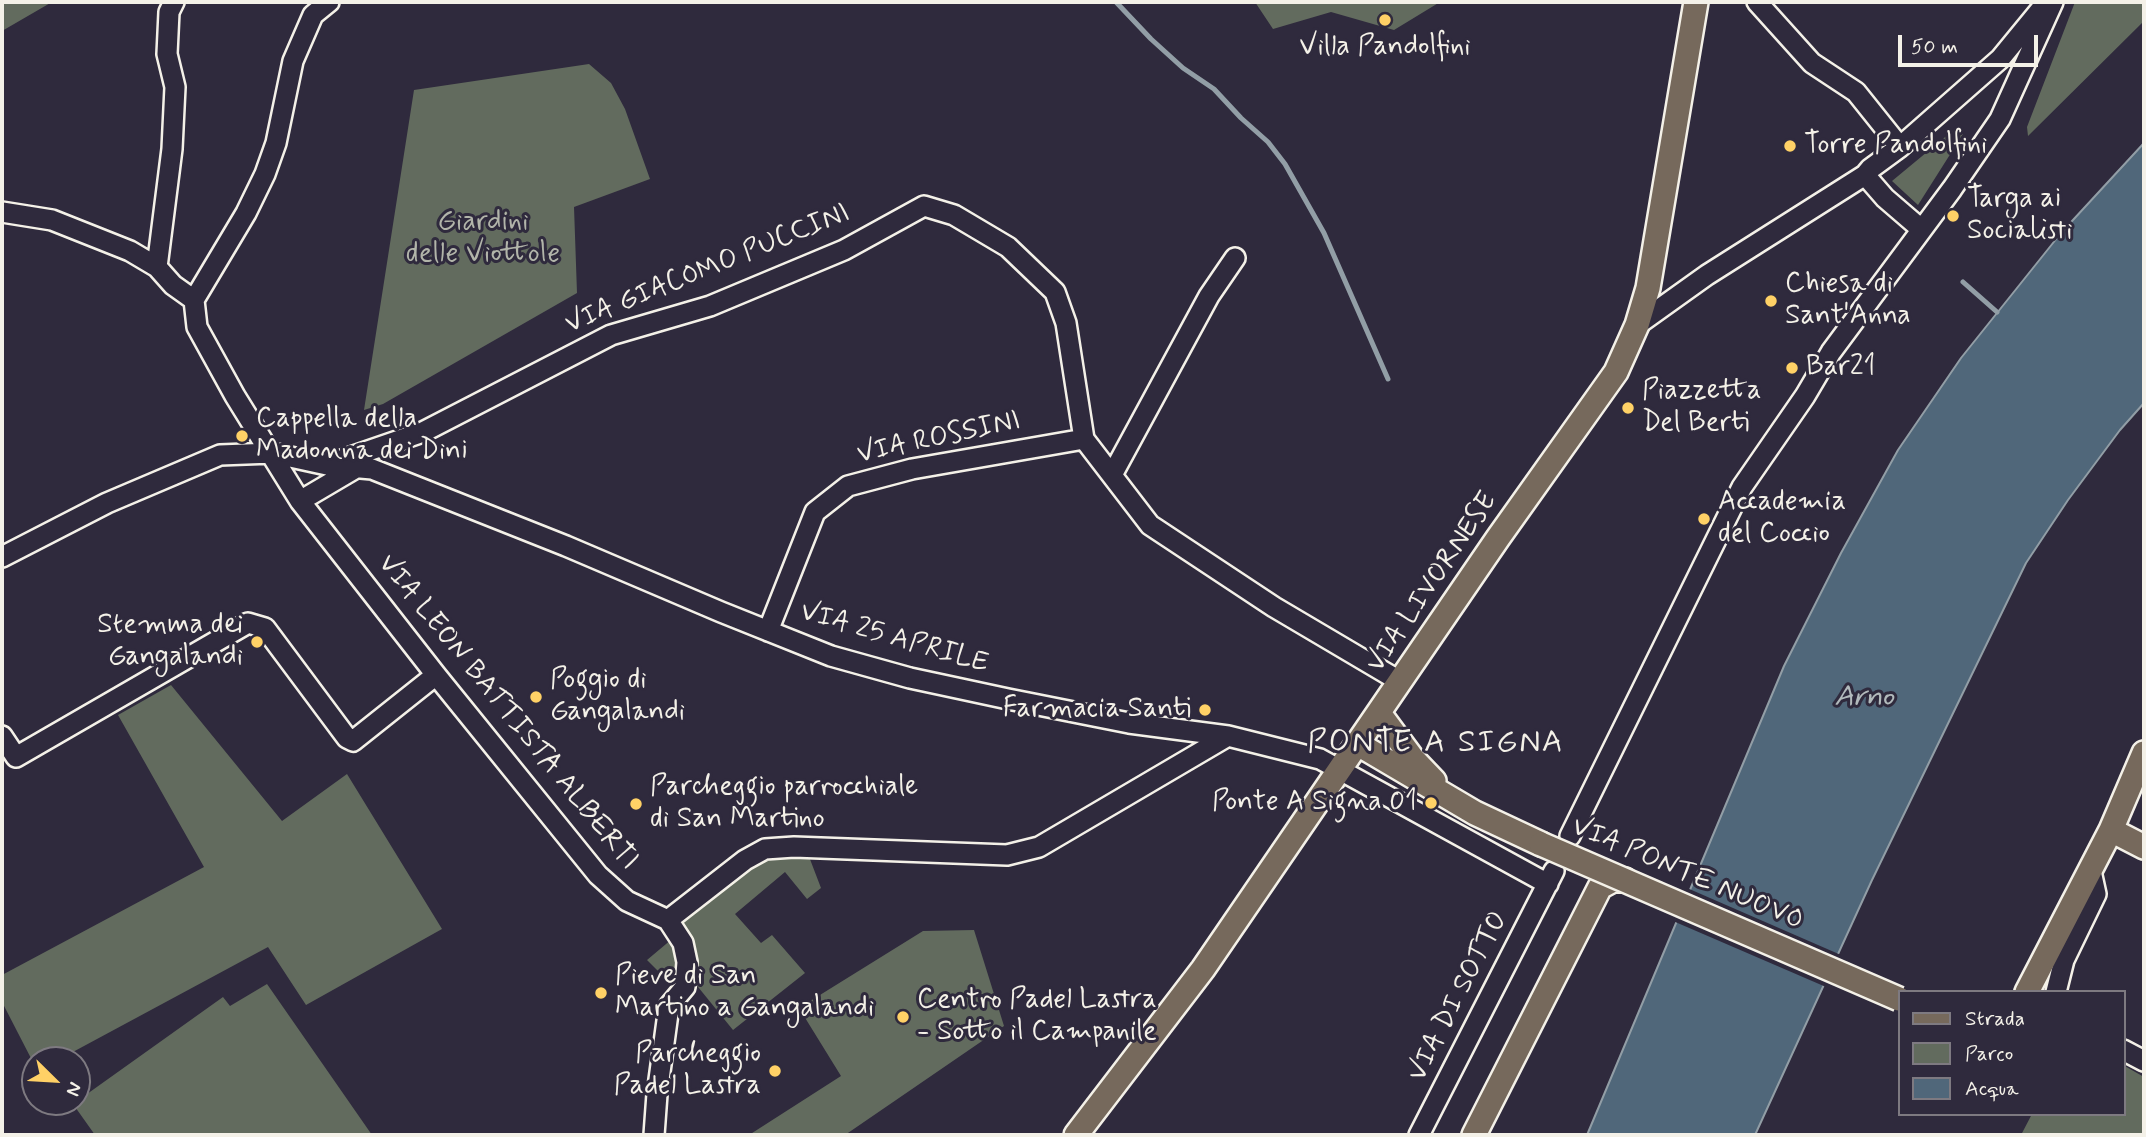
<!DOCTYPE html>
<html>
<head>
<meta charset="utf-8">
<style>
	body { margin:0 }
	#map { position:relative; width:2146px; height:1137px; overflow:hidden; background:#2f2a3d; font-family:Mynerve,sans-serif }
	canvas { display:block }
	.frame { position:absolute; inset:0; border:4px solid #f4f1e8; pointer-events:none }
	.legend { position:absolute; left:1898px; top:990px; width:228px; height:126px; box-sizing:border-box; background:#2f2a3d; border:2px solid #7e7a81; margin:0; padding:9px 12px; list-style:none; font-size:21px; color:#f4f1e8 }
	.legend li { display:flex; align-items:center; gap:14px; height:35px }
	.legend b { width:35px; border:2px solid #7e7a81 }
	.north { position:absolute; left:21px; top:1046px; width:70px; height:70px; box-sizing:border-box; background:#2f2a3d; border:2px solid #7e7a81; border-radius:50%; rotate:114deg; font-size:19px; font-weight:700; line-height:28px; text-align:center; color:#f4f1e8 }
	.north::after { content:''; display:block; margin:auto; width:24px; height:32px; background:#ffd166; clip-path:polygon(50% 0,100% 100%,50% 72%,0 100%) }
	.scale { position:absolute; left:1898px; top:35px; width:140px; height:32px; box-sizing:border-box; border:4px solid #f4f1e8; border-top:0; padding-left:9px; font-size:21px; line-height:24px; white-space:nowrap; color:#f4f1e8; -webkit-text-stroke:5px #2f2a3d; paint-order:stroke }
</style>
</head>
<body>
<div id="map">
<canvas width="2146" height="1137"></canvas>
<div class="frame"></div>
<ul class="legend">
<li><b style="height:9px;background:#76695c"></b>Strada</li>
<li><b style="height:19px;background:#626b5e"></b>Parco</li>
<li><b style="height:19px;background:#50677a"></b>Acqua</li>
</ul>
<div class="north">N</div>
<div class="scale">50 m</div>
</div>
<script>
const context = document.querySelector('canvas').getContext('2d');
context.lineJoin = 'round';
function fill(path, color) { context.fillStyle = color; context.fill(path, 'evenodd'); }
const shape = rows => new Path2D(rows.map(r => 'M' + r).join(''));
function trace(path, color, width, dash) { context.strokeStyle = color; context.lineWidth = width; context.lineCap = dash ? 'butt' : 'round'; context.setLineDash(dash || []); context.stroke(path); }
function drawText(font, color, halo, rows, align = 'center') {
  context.font = font + ' Mynerve,sans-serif'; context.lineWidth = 6; context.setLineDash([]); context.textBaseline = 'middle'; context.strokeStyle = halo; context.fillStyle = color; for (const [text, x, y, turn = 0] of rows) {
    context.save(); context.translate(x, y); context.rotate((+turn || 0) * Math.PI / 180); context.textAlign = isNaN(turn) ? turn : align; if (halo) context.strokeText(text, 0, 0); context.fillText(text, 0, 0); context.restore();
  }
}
fill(shape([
	[2,2,52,2,2,31],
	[1255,2,1440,2,1394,30,1331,12,1273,29],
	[2075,2,2144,2,2144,21,2028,136,2027,127],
	[589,64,611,83,625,109,650,179,574,207,577,293,383,404,364,410,414,90],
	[1956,128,1963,134,1918,205,1892,181],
	[171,685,282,821,347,774,442,929,306,1005,268,947,58,1060,35,1060,35,1066,2,1002,2,975,204,867,118,715],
	[769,854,808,854,821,888,807,899,785,872,735,914,761,943,772,935,805,973,733,1030,694,982,696,952,682,921,755,862],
	[974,930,1004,1026,845,1135,749,1135,841,1076,799,1008,923,931],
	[672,939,678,947,678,976,670,983,647,960],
	[267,984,372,1135,95,1135,73,1104,223,997,230,1006],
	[2123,1065,2144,1077,2144,1135,2021,1135,2032,1114,2123,1114]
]), '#626b5e');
const water = shape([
	[2144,143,2144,403,2120,430,2068,500,2026,563,1872,880,1755,1135,1587,1135,1784,666,1841,553,1898,450,1961,358,2061,233,2144,143]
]);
fill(water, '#50677a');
trace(water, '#929ea6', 2);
fill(shape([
	[1687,888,1841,955,1826,987,1673,921]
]), '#2f2a3d');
trace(shape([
	[1116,2,1151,39,1183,68,1214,89,1241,118,1268,142,1285,164,1324,233,1388,379],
	[1963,282,1997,312]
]), '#929ea6', 5);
const minor = shape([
	[1757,2,1812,63,1856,92,1900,147],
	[1865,175,1885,198,1921,229],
	[2,212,52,220,130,251,157,267,173,285,194,300,197,327,235,396,300,501,436,675,598,875,627,901,668,920],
	[157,267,172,149,175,87,167,54,169,12,174,2],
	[194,300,246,213,265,174,276,143,293,61,313,15,329,2],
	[1637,325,1707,275,1865,175,1870,169,1900,147,2000,59,2046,3],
	[333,463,423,432,611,335,710,306,844,250,924,206,954,215,1008,247,1055,292,1066,323,1084,439,1150,525,1274,607,1401,682],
	[1112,475,1209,296,1235,258],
	[300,501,356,468],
	[2,557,107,503,220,455,272,453,327,465,372,469,566,546,721,612,831,656,910,678,1008,699,1129,723,1228,736,1320,759,1548,884],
	[768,631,815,512,848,486,912,469,1084,439],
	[2,736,16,757,248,623,265,628,347,738,353,741,436,675],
	[1570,836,1742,487,1805,396,1831,352,1952,189,2000,119,2053,2],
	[668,920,745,860,765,849,794,847,1007,855,1039,847,1228,736],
	[2056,992,2064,960,2096,894,2091,871],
	[2123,1050,2144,1061],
	[654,1135,657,1094,669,1006,685,987,687,962,683,943,668,920],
	[1419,1135,1554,871]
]);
const major = shape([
	[1379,713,1413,759,1434,781],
	[1358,744,1475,813,1541,844],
	[2111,830,2144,847],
	[2027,992,2111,830,2144,753],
	[1076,1135,1203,969,1498,538,1616,372,1637,325,1648,288,1696,2],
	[1474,1135,1600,887,1613,880,1625,880]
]);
trace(minor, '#f4f1e8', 24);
trace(major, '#f4f1e8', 28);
trace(minor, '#2f2a3d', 19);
trace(major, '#76695c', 23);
const majorBridge = shape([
	[1541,844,1899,999]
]);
trace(majorBridge, '#f4f1e8', 28, []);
trace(majorBridge, '#76695c', 23);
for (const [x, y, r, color] of [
	[1385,20,7,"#ffd166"],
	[1790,146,7,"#ffd166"],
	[1953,216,7,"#ffd166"],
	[1771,301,7,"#ffd166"],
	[1792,368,7,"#ffd166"],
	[1628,408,7,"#ffd166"],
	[242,436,7,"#ffd166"],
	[1704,519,7,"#ffd166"],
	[257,642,7,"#ffd166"],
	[536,697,7,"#ffd166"],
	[1205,710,7,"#ffd166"],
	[1431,803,7,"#ffd166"],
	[636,804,7,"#ffd166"],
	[601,993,7,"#ffd166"],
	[903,1017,7,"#ffd166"],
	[775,1071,7,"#ffd166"]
]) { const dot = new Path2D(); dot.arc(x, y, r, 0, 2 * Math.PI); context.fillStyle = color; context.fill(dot); trace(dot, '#2f2a3d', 2.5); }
drawText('28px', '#f4f1e8', '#2f2a3d', [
	["Villa Pandolfini",1385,48,"center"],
	["Torre Pandolfini",1804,146],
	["Targa ai",1967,200],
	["Socialisti",1967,232],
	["Chiesa di",1785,285],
	["Sant'Anna",1785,317],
	["Bar21",1806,368],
	["Piazzetta",1642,392],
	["Del Berti",1642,424],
	["Cappella della",256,420],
	["Madonna dei Dini",256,452],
	["Accademia",1718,503],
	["del Coccio",1718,535],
	["Stemma dei",243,626,"right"],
	["Gangalandi",243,658,"right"],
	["Poggio di",550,681],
	["Gangalandi",550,713],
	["Farmacia Santi",1191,710,"right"],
	["Parcheggio parrocchiale",650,788],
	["di San Martino",650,820],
	["Ponte A Signa 01",1417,803,"right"],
	["Pieve di San",615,977],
	["Martino a Gangalandi",615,1009],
	["Centro Padel Lastra",917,1001],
	["- Sotto il Campanile",917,1033],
	["Parcheggio",761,1055,"right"],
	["Padel Lastra",761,1087,"right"]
], 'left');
drawText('28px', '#b2b5aa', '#2f2a3d', [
	["Giardini",483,223],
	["delle Viottole",483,255]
]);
drawText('28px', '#f4f1e8', '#2f2a3d', [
	["VIA GIACOMO PUCCINI",708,270,-22],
	["VIA ROSSINI",939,439,-12],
	["VIA LIVORNESE",1433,583,-56],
	["VIA 25 APRILE",894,639,16],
	["VIA LEON BATTISTA ALBERTI",507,713,51],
	["VIA PONTE NUOVO",1687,875,23],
	["VIA DI SOTTO",1459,997,-63]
]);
drawText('italic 30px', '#b2babc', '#2f2a3d', [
	["Arno",1864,699]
]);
context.letterSpacing = '2px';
drawText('32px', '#f4f1e8', '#2f2a3d', [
	["PONTE A SIGNA",1436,744]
]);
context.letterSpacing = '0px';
</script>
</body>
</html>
